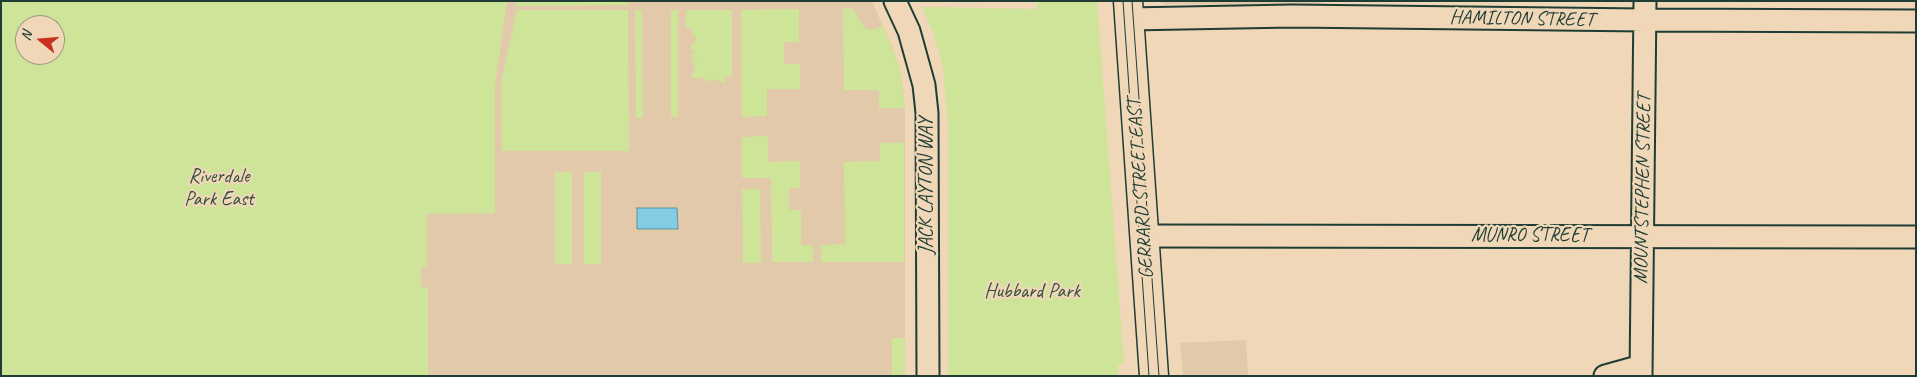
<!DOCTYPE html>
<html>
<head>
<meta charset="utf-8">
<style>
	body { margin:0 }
	#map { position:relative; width:1917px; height:377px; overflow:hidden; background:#f0d7b8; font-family:Caveat,sans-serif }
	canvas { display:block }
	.frame { position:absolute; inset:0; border:2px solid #1f3d34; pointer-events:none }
	.north { position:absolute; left:15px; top:15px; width:50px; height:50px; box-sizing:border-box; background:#f0d7b8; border:1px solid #9c9983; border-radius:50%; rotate:287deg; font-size:14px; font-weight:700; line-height:20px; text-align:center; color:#1f3d34 }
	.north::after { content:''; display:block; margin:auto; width:18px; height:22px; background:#c8321e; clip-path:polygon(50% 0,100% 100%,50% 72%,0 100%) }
</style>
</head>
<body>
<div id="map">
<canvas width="1917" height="377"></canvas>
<div class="frame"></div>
<div class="north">N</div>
</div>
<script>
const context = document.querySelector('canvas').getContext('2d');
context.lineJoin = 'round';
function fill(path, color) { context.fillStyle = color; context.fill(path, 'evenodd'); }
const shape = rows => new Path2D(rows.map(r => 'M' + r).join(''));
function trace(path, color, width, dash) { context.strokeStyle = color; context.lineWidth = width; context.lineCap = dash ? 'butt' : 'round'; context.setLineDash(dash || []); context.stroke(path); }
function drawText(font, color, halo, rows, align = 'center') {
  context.font = font + ' Caveat,sans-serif'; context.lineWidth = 4.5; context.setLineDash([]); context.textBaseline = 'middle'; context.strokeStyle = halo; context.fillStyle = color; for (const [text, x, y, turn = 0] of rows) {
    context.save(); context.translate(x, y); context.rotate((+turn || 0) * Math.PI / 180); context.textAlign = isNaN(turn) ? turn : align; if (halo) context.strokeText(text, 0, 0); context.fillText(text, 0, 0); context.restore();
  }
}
fill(shape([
	[507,1,872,1,892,47,900,68,903,88,905,108,905,376,428,376,428,288,421,287,421,267,427,266,427,213,495,212,495,84],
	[1157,1,1321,1,1321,5,1164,4],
	[1246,340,1248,376,1183,376,1180,343]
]), '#e1c9a9');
fill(shape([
	[1,1,507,1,495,84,495,213,427,214,427,267,421,267,421,287,428,287,428,376,1,376],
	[25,25,55,25,55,55,25,55],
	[515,1,628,1,628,5,516,6],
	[1037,1,1097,1,1124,364,1118,365,1118,376,948,376,948,123,943,67,934,35,922,7,1037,9],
	[843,8,853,9,865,28,870,30,883,26,900,68,905,108,879,108,879,90,844,90],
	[799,9,799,42,784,42,784,64,800,64,800,89,767,89,767,116,742,117,741,10],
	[517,10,628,10,629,151,502,151,501,82],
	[635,10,642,10,643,118,636,118],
	[671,10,678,10,678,117,671,117],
	[686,10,732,10,732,76,725,78,725,83,720,81,720,79,715,81,714,79,710,81,708,79,708,82,705,81,702,77,697,79,692,77,692,73,695,71,693,66,696,64,692,64,692,60,699,59,693,59,692,57,691,53,695,53,690,48,691,46,695,43,696,38,692,34,692,28,686,28],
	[768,136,768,162,800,161,800,188,789,188,789,210,801,210,801,245,813,245,813,262,772,262,771,178,742,178,742,137],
	[880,143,904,143,904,262,821,262,821,245,845,244,844,162,880,161],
	[555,172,572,172,572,264,555,264],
	[584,172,601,172,601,264,584,264],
	[742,189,760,189,761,263,743,263],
	[892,338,905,338,905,376,892,376]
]), '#cee499');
const water = shape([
	[637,208,677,208,678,229,637,229,637,208]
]);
fill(water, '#83cde4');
trace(water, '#5b939e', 1);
const minor = shape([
	[895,1,909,31,924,85,927,113,928,376],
	[1129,19,1292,16,1644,20,1916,21],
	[1144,236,1916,237],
	[1605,376,1641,366],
	[1641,376,1645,1]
]);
const secondary = shape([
	[1128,1,1154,376]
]);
trace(minor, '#1f3d34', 25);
trace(secondary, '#1f3d34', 31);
trace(minor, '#f0d7b8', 21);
trace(secondary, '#f0d7b8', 28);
trace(shape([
	[1123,1,1149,376],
	[1132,1,1159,376]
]), '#1f3d34', 1);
drawText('20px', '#1f3d34', '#f0d7b8', [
	["HAMILTON STREET",1522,19,1],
	["JACK LAYTON WAY",927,186,-90],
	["GERRARD STREET EAST",1141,189,-94],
	["MOUNTSTEPHEN STREET",1643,189,-89],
	["MUNRO STREET",1530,236]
]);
drawText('20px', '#304e3e', '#f0d7b8', [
	["Riverdale",219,177],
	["Park East",219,200],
	["Hubbard Park",1032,292]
]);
</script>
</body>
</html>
